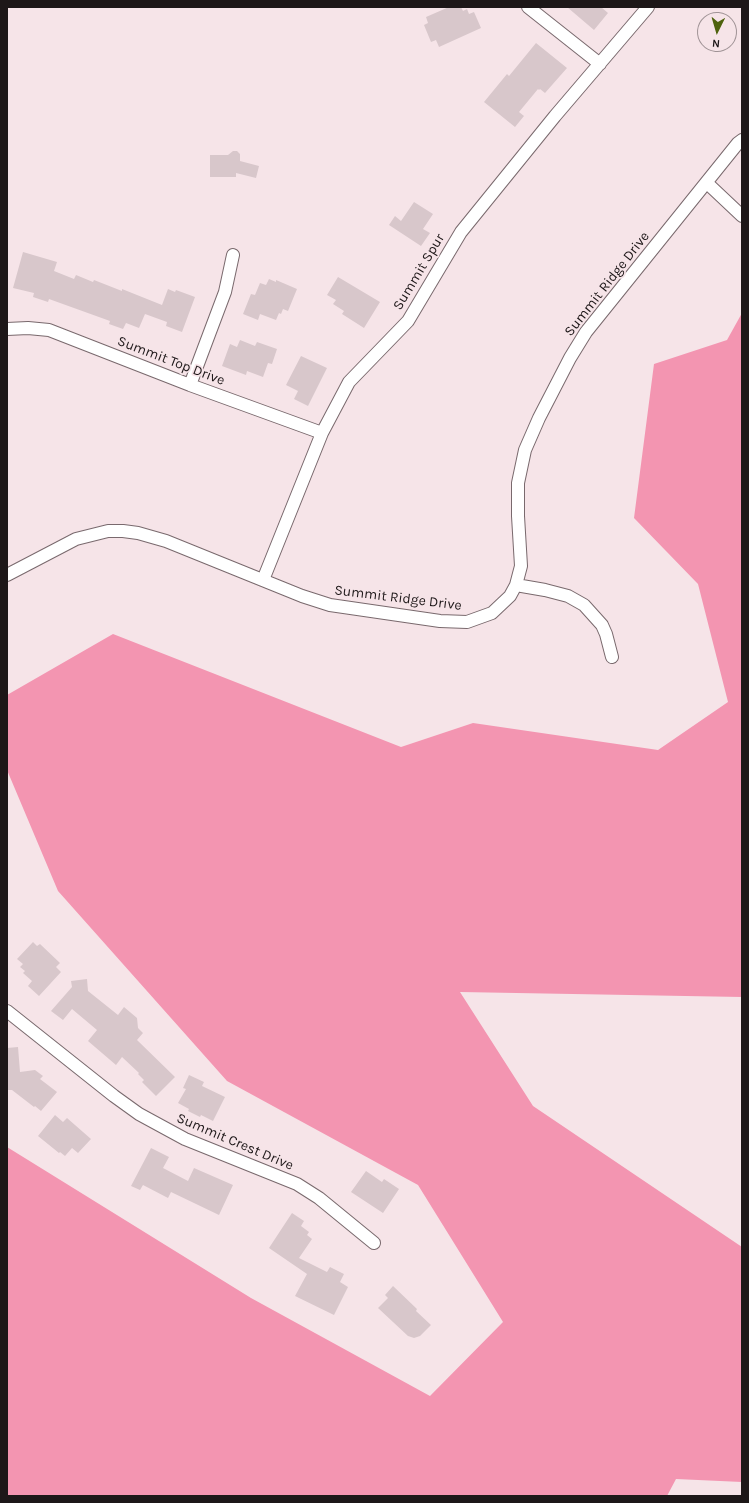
<!DOCTYPE html>
<html>
<head>
<meta charset="utf-8">
<style>
	body { margin:0 }
	#map { position:relative; width:749px; height:1503px; overflow:hidden; background:#f6e4e8; font-family:Karla,sans-serif }
	canvas { display:block }
	.frame { position:absolute; inset:0; border:8px solid #1d1718; pointer-events:none }
	.north { position:absolute; left:697px; top:12px; width:40px; height:40px; box-sizing:border-box; background:#f6e4e8; border:1px solid #9f9295; border-radius:50%; rotate:185deg; font-size:11px; font-weight:700; line-height:16px; text-align:center; color:#1d1718 }
	.north::after { content:''; display:block; margin:auto; width:14px; height:18px; background:#4e620d; clip-path:polygon(50% 0,100% 100%,50% 72%,0 100%) }
</style>
</head>
<body>
<div id="map">
<canvas width="749" height="1503"></canvas>
<div class="frame"></div>
<div class="north">N</div>
</div>
<script>
const context = document.querySelector('canvas').getContext('2d');
context.lineJoin = 'round';
function fill(path, color) { context.fillStyle = color; context.fill(path, 'evenodd'); }
const shape = rows => new Path2D(rows.map(r => 'M' + r).join(''));
function trace(path, color, width, dash) { context.strokeStyle = color; context.lineWidth = width; context.lineCap = dash ? 'butt' : 'round'; context.setLineDash(dash || []); context.stroke(path); }
function drawText(font, color, halo, rows, align = 'center') {
  context.font = font + ' Karla,sans-serif'; context.lineWidth = 3.5; context.setLineDash([]); context.textBaseline = 'middle'; context.strokeStyle = halo; context.fillStyle = color; for (const [text, x, y, turn = 0] of rows) {
    context.save(); context.translate(x, y); context.rotate((+turn || 0) * Math.PI / 180); context.textAlign = isNaN(turn) ? turn : align; if (halo) context.strokeText(text, 0, 0); context.fillText(text, 0, 0); context.restore();
  }
}
fill(shape([
	[742,313,742,997,460,992,533,1106,742,1247,742,1482,676,1479,667,1496,7,1496,7,1147,251,1298,430,1396,503,1322,418,1185,227,1081,58,891,7,770,7,695,113,634,401,747,473,723,658,750,728,702,698,584,634,518,654,364,727,340]
]), '#f395b1');
fill(shape([
	[449,7,461,7,463,11,467,9,469,14,474,12,481,28,439,47,436,40,431,42,424,25,428,23,426,17],
	[567,7,601,7,608,13,594,30],
	[536,43,567,68,545,93,540,89,539,90,538,89,519,112,524,116,515,127,484,102,507,74,509,76],
	[233,151,237,151,240,154,240,161,259,166,256,178,236,173,236,177,210,177,210,155,228,155],
	[414,202,433,214,423,229,430,233,421,246,389,225,395,216,401,221],
	[23,252,57,262,54,271,74,279,76,275,93,282,94,280,122,291,122,289,162,305,168,289,175,292,176,290,195,297,182,332,166,326,167,322,145,314,139,328,126,323,123,329,109,324,110,321,49,299,48,302,33,297,34,293,13,288],
	[338,277,380,302,364,328,342,314,344,311,333,304,336,300,327,295],
	[269,279,276,282,276,280,297,289,288,311,283,309,281,314,279,313,276,320,260,314,258,320,243,314,251,294,255,295,260,283,266,285],
	[240,340,255,346,257,342,277,349,272,364,268,363,263,377,247,371,246,375,222,366,230,344,237,347],
	[301,356,327,368,308,406,294,399,298,391,286,385],
	[33,942,37,946,40,944,60,963,56,967,61,972,39,996,28,986,32,981,23,973,25,971,20,967,23,964,17,959],
	[87,979,88,991,118,1015,124,1007,137,1018,138,1028,143,1033,137,1040,175,1077,156,1096,142,1082,144,1080,138,1074,139,1073,122,1057,116,1065,88,1041,97,1030,72,1009,63,1020,51,1011,72,987,71,981],
	[18,1047,20,1072,35,1070,43,1076,40,1079,57,1092,41,1111,35,1106,34,1107,12,1090,7,1090,7,1048],
	[189,1075,204,1082,202,1086,225,1097,213,1121,201,1115,200,1117,188,1111,189,1109,178,1103,186,1089,183,1088],
	[55,1115,63,1122,67,1118,91,1139,78,1153,72,1148,65,1156,60,1152,59,1153,38,1136],
	[151,1148,169,1157,163,1168,188,1181,194,1168,233,1185,219,1215,171,1192,168,1198,143,1185,140,1190,131,1186],
	[366,1171,382,1182,384,1179,399,1189,383,1213,351,1192],
	[292,1213,304,1221,301,1226,309,1232,307,1235,312,1239,299,1258,327,1272,330,1267,344,1274,340,1282,348,1287,334,1315,295,1296,307,1274,269,1248],
	[393,1286,417,1309,416,1311,431,1325,420,1336,414,1338,408,1336,378,1308,388,1298,385,1295]
]), '#d8c7cb');
const street = shape([
	[528,7,600,64],
	[707,183,742,216],
	[7,329,28,328,49,330,190,385,322,433],
	[190,385,225,292,233,255],
	[7,575,76,539,108,531,123,531,138,533,166,541,302,596,330,605,440,621,467,622,492,613,510,596,516,585,521,566,518,516,518,483,525,450,539,418,570,358,586,332,738,143,742,140],
	[263,580,322,433,349,382,408,321,461,232,555,116,648,7],
	[516,585,545,590,568,596,584,605,602,625,606,634,612,657],
	[7,1011,114,1096,139,1114,185,1139,297,1184,319,1198,374,1243]
]);
trace(street, '#79696d', 14);
trace(street, '#fff', 12);
drawText('14px', '#1d1718', '#f6e4e8', [
	["Summit Spur",419,272,-59],
	["Summit Ridge Drive",607,284,-52],
	["Summit Top Drive",171,361,21],
	["Summit Ridge Drive",398,598,7],
	["Summit Crest Drive",235,1142,23]
]);
</script>
</body>
</html>
